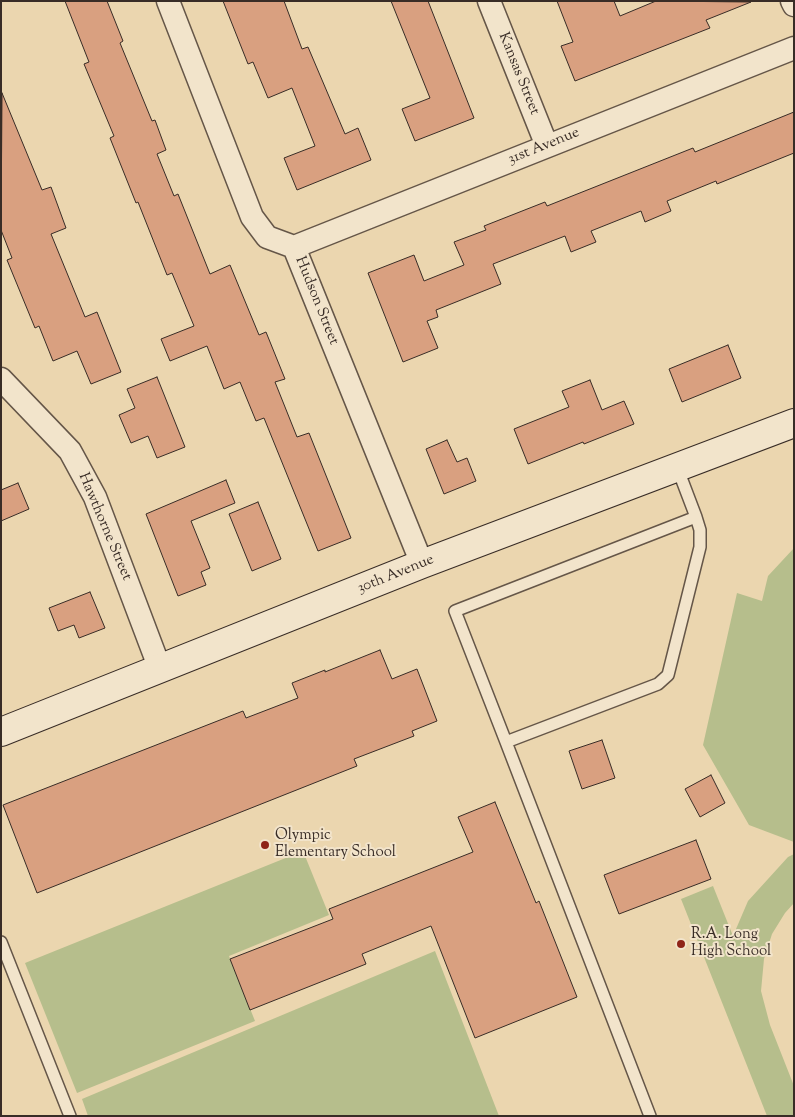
<!DOCTYPE html>
<html>
<head>
<meta charset="utf-8">
<style>
	body { margin:0 }
	#map { position:relative; width:795px; height:1117px; overflow:hidden; background:#ebd6af; font-family:"Sorts Mill Goudy",serif }
	canvas { display:block }
	.frame { position:absolute; inset:0; border:2px solid #382c26; pointer-events:none }
</style>
</head>
<body>
<div id="map">
<canvas width="795" height="1117"></canvas>
<div class="frame"></div>
</div>
<script>
const context = document.querySelector('canvas').getContext('2d');
context.lineJoin = 'round';
function fill(path, color) { context.fillStyle = color; context.fill(path, 'evenodd'); }
const shape = rows => new Path2D(rows.map(r => 'M' + r).join(''));
function trace(path, color, width, dash) { context.strokeStyle = color; context.lineWidth = width; context.lineCap = dash ? 'butt' : 'round'; context.setLineDash(dash || []); context.stroke(path); }
function drawText(font, color, halo, rows, align = 'center') {
  context.font = font + ' "Sorts Mill Goudy",serif'; context.lineWidth = 4; context.setLineDash([]); context.textBaseline = 'middle'; context.strokeStyle = halo; context.fillStyle = color; for (const [text, x, y, turn = 0] of rows) {
    context.save(); context.translate(x, y); context.rotate((+turn || 0) * Math.PI / 180); context.textAlign = isNaN(turn) ? turn : align; if (halo) context.strokeText(text, 0, 0); context.fillText(text, 0, 0); context.restore();
  }
}
fill(shape([
	[794,548,794,842,749,825,703,745,737,593,762,601,768,576],
	[303,851,329,915,229,956,255,1021,77,1093,25,963],
	[794,854,794,903,785,913,772,934,764,959,761,991,770,1025,794,1086,794,1116,767,1116,681,899,713,886,733,936,748,901,788,857],
	[435,951,499,1116,88,1116,82,1099]
]), '#b6be8c');
const building = shape([
	[65,1,107,1,123,41,120,43,152,121,155,120,166,150,157,154,174,196,178,194,210,274,230,265,259,335,266,332,285,379,275,382,297,437,309,433,351,538,318,551,264,418,256,421,240,382,224,389,207,346,170,361,161,339,194,326,172,273,167,275,138,202,136,203,110,138,114,136,84,64,89,62,65,1],
	[223,1,284,1,302,49,308,47,345,134,358,128,371,160,297,190,284,158,315,146,292,88,268,98,253,62,248,64,223,1],
	[391,1,428,1,474,118,415,141,402,109,430,98,391,1],
	[557,1,614,1,620,16,656,1,751,2,706,20,710,28,575,81,561,46,573,42,557,1],
	[2,93,42,190,51,187,66,228,51,234,85,317,97,312,121,372,91,384,77,351,53,361,39,326,35,328,7,260,12,258,1,230,2,93],
	[794,112,794,153,717,184,716,181,667,201,671,211,645,222,641,211,591,231,596,242,571,252,565,236,493,264,501,284,436,310,438,317,427,321,438,348,403,362,368,273,414,255,424,281,464,265,454,242,486,230,484,226,545,202,547,206,693,148,695,152,794,112],
	[728,345,741,378,682,402,669,369,728,345],
	[157,377,185,447,157,458,148,436,131,443,119,415,135,408,127,389,157,377],
	[590,380,602,410,624,401,634,424,584,444,583,442,528,464,514,429,569,407,562,391,590,380],
	[447,440,457,462,467,458,476,481,444,494,426,449,447,440],
	[226,480,235,503,191,521,210,568,201,572,206,585,178,596,146,514,226,480],
	[18,483,29,509,1,521,1,490,18,483],
	[258,502,281,559,252,571,229,514,258,502],
	[90,592,105,628,79,638,74,625,58,631,49,608,90,592],
	[380,650,392,679,417,669,437,721,412,731,414,736,354,759,357,766,37,893,3,805,243,711,246,718,298,698,292,683,325,670,325,672,380,650],
	[602,740,615,778,582,789,569,751,602,740],
	[711,775,725,803,700,817,685,789,711,775],
	[495,802,536,903,539,901,577,997,475,1038,431,926,362,954,366,964,250,1010,230,959,333,919,329,909,473,852,458,817,495,802],
	[696,840,711,879,619,914,604,875,696,840]
]);
fill(building, '#d9a080');
trace(building, '#382c26', 1);
const lane = shape([
	[677,467,696,517,700,530,700,547,668,675,658,684,506,742,455,611,696,517],
	[506,742,650,1116],
	[1,942,70,1116]
]);
const street = shape([
	[168,1,252,217,267,237,294,247,422,564],
	[489,1,547,146],
	[792,1,794,5],
	[294,247,794,48],
	[1,379,70,451,95,497,160,669]
]);
const secondary = shape([
	[1,732,422,564,794,423]
]);
trace(lane, '#655648', 14);
trace(street, '#655648', 25);
trace(secondary, '#382c26', 30);
trace(lane, '#f2e4cb', 11);
trace(street, '#f2e4cb', 22);
trace(secondary, '#f2e4cb', 28);
for (const [x, y, r, color] of [
	[265,845,5,"#8f2418"],
	[681,944,5,"#8f2418"]
]) { const dot = new Path2D(); dot.arc(x, y, r, 0, 2 * Math.PI); context.fillStyle = color; context.fill(dot); trace(dot, '#f2e4cb', 2); }
drawText('15px', '#382c26', '#f2e4cb', [
	["Kansas Street",518,74,68],
	["31st Avenue",544,147,-22],
	["Hudson Street",316,301,68],
	["Hawthorne Street",104,527,67],
	["30th Avenue",396,575,-22]
]);
drawText('15px', '#382c26', '#f2e4cb', [
	["Olympic",275,836],
	["Elementary School",275,853],
	["R.A. Long",691,935],
	["High School",691,952]
], 'left');
</script>
</body>
</html>
